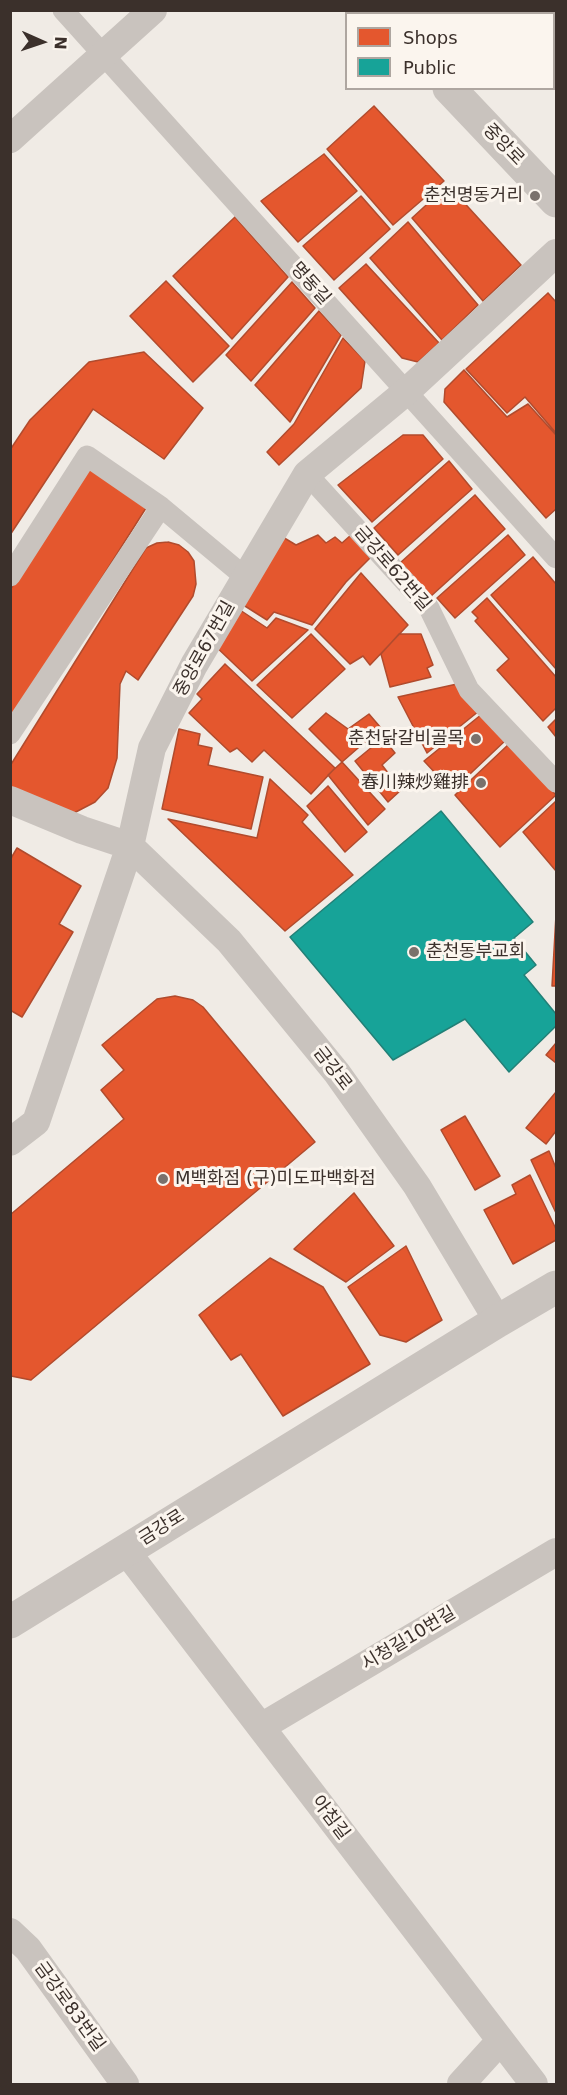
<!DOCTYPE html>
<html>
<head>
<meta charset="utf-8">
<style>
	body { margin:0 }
	#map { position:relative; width:567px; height:2095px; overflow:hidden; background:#f0ebe5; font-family:"DejaVu Sans",sans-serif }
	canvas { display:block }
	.frame { position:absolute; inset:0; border:12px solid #3b302b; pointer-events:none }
	.legend { position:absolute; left:345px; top:12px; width:210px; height:78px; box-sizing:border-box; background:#fbf5ee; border:2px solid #aea6a0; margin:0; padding:8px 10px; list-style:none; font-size:18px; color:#3b302b }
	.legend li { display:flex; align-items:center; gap:12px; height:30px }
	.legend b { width:30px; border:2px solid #aea6a0 }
	.north { position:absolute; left:12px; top:12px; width:60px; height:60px; -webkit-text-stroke:4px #fbf5ee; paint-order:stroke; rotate:93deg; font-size:16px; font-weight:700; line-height:24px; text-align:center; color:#3b302b }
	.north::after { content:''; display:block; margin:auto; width:21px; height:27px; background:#3b302b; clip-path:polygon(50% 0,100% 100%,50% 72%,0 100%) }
</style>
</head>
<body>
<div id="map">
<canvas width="567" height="2095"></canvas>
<div class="frame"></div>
<ul class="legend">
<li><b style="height:16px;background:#e4572e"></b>Shops</li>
<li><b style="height:16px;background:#17a398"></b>Public</li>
</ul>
<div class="north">N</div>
</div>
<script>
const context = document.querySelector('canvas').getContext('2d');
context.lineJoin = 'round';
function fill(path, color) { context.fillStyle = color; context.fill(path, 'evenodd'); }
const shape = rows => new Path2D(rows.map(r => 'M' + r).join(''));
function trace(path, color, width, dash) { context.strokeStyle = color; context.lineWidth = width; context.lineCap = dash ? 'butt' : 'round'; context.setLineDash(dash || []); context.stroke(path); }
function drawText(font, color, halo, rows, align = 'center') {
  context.font = font + ' "DejaVu Sans","Noto Sans KR",sans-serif'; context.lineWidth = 6; context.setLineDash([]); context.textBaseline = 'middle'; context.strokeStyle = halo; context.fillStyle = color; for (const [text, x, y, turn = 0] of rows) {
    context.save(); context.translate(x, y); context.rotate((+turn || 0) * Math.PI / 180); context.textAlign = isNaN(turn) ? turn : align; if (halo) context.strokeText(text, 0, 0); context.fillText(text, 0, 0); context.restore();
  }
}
const shops = shape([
	[374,106,444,181,393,225,327,149,374,106],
	[324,154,357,191,298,242,261,201,324,154],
	[448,185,521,265,483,301,412,218,448,185],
	[361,196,390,229,334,280,303,246,361,196],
	[235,217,288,277,232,339,173,276,235,217],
	[408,222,478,305,442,340,370,258,408,222],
	[366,264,439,343,418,362,402,358,339,288,366,264],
	[166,281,229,346,193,382,130,316,166,281],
	[292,282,315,308,251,381,226,355,292,282],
	[548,293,556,302,556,433,525,397,507,413,466,369,548,293],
	[319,311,341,335,290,422,255,385,319,311],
	[343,338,365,361,361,388,279,465,267,452,294,424,343,338],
	[144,352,203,408,164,459,93,409,10,535,10,450,30,420,89,362,144,352],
	[464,370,507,417,528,404,556,435,556,509,546,518,444,402,445,389,464,370],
	[403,435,423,435,443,459,372,522,338,485,403,435],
	[449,461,472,489,398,555,374,528,449,461],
	[88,468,146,508,10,723,10,590,88,468],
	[475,495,505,529,430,597,400,563,475,495],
	[318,535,326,543,335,537,342,543,351,535,370,558,346,582,312,625,274,612,267,620,237,601,281,536,296,545,318,535],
	[508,535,525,555,455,618,437,598,508,535],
	[168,542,179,545,188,552,194,561,196,584,193,596,138,680,126,671,120,684,117,758,108,788,95,802,72,814,10,791,10,766,146,548,157,543,168,542],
	[533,557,556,584,556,669,491,595,533,557],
	[361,573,408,625,370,665,363,656,350,664,315,629,361,573],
	[487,598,556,677,556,708,543,721,497,670,509,659,475,621,478,618,472,612,487,598],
	[234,606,267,628,276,618,308,630,252,681,211,642,234,606],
	[311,634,345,669,292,718,257,685,311,634],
	[399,634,421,634,433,665,427,668,431,677,390,687,381,654,399,634],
	[225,664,335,768,311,794,264,750,252,762,237,748,230,752,189,713,202,699,197,694,225,664],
	[457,684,479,711,427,753,398,697,457,684],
	[326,713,348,729,369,714,381,728,342,762,309,729,326,713],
	[482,714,507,739,452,791,424,761,482,714],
	[556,719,556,737,548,727,556,719],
	[179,729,200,734,198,745,212,748,208,765,263,777,251,829,162,809,179,729],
	[383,738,395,753,382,765,401,790,388,802,355,761,383,738],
	[510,743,556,795,500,847,455,795,510,743],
	[342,762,385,809,368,825,328,775,342,762],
	[270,779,308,815,302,822,353,875,285,931,168,819,257,838,270,779],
	[328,786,367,832,345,852,307,806,328,786],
	[556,801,556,871,523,832,556,801],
	[17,848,81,886,59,924,73,932,22,1017,10,1010,10,860,17,848],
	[556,915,556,986,552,986,556,915],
	[175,996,193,1000,203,1007,315,1142,31,1380,11,1376,10,1215,124,1119,101,1090,124,1070,102,1045,157,999,175,996],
	[556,1043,556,1063,546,1055,556,1043],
	[556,1092,556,1131,546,1144,526,1128,556,1092],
	[465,1116,500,1176,475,1190,441,1130,465,1116],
	[549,1151,556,1168,556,1213,531,1160,549,1151],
	[530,1175,556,1229,556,1240,513,1264,484,1210,516,1194,512,1185,530,1175],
	[354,1193,394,1246,346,1282,294,1249,354,1193],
	[406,1246,442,1320,406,1342,380,1335,348,1287,406,1246],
	[270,1258,323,1287,370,1364,283,1416,241,1354,231,1360,199,1315,270,1258]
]);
fill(shops, '#e4572e');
trace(shops, '#b14b2d', 1.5);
const public = shape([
	[441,811,533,922,514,938,536,965,524,975,556,1014,556,1026,509,1072,465,1019,393,1060,290,937,441,811]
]);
fill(public, '#17a398');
trace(public, '#228077', 1.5);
trace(shape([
	[63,10,556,558],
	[307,474,429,608,469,690,556,782],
	[10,576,87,456,161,507,245,577],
	[10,734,161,507]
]), '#c9c3be', 21);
trace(shape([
	[10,139,153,10],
	[10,800,82,830,130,846,229,941,337,1073,417,1186,498,1321],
	[10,1142,36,1122,130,846,152,748,194,665,307,474,407,391,556,253],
	[126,1551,534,2084],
	[261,1727,556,1552],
	[10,1932,28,1949,125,2084],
	[461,2084,500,2041]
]), '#c9c3be', 28);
trace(shape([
	[375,10,378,14],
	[449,88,556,201],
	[10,1622,498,1321,556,1287]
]), '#c9c3be', 33);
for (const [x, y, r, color] of [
	[535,196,6,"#7a716c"],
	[476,739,6,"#7a716c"],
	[481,783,6,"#7a716c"],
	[414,952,6,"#7a716c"],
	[163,1179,6,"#7a716c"]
]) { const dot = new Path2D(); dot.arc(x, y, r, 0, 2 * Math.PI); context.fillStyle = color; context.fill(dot); trace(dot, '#fbf5ee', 2); }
drawText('18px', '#3b302b', '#fbf5ee', [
	["중앙로",503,145,46],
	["명동길",310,284,48],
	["금강로62번길",392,569,49],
	["중앙로67번길",205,649,-61],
	["금강로",332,1069,52],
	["금강로",162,1528,-32],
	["시청길10번길",409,1639,-31],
	["아침길",330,1818,53],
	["금강로83번길",69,2007,54]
]);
drawText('18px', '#3b302b', '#fbf5ee', [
	["춘천명동거리",523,196],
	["춘천닭갈비골목",464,739],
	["春川辣炒雞排",469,783],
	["춘천동부교회",426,952,"left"],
	["M백화점 (구)미도파백화점",175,1179,"left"]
], 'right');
</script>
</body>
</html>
